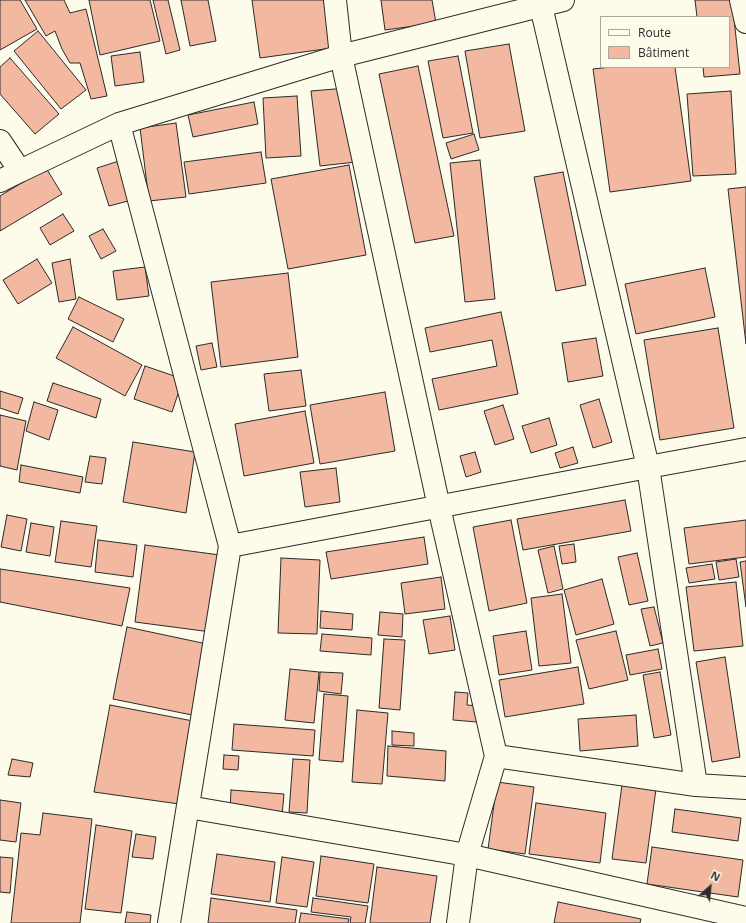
<!DOCTYPE html>
<html>
<head>
<meta charset="utf-8">
<style>
	body { margin:0 }
	#map { position:relative; width:746px; height:923px; overflow:hidden; background:#fdfbea; font-family:"Open Sans",sans-serif }
	canvas { display:block }
	.legend { position:absolute; left:600px; top:16px; width:130px; height:52px; box-sizing:border-box; background:#fdfbea; border:1px solid #a9a89e; margin:0; padding:5px 7px; list-style:none; font-size:12px; color:#2b2b2b }
	.legend li { display:flex; align-items:center; gap:8px; height:20px }
	.legend b { width:20px; border:1px solid #a9a89e }
	.north { position:absolute; left:690px; top:867px; width:40px; height:40px; -webkit-text-stroke:3px #fdfbea; paint-order:stroke; rotate:27deg; font-size:11px; font-weight:700; line-height:16px; text-align:center; color:#2b2b2b }
	.north::after { content:''; display:block; margin:auto; width:14px; height:18px; background:#2b2b2b; clip-path:polygon(50% 0,100% 100%,50% 72%,0 100%) }
</style>
</head>
<body>
<div id="map">
<canvas width="746" height="923"></canvas>
<ul class="legend">
<li><b style="height:5px;background:#fdfbea"></b>Route</li>
<li><b style="height:11px;background:#f2b8a0"></b>Bâtiment</li>
</ul>
<div class="north">N</div>
</div>
<script>
const context = document.querySelector('canvas').getContext('2d');
context.lineJoin = 'round';
function fill(path, color) { context.fillStyle = color; context.fill(path, 'evenodd'); }
const shape = rows => new Path2D(rows.map(r => 'M' + r).join(''));
function trace(path, color, width, dash) { context.strokeStyle = color; context.lineWidth = width; context.lineCap = dash ? 'butt' : 'round'; context.setLineDash(dash || []); context.stroke(path); }
const building = shape([
	[0,0,20,0,37,29,0,50,0,0],
	[25,0,64,0,70,13,86,9,107,96,91,99,80,63,70,63,62,49,55,31,46,36,25,0],
	[89,0,150,0,160,41,100,55,89,0],
	[153,0,168,0,180,50,166,54,153,0],
	[181,0,208,0,216,41,190,46,181,0],
	[252,0,325,0,332,48,260,58,252,0],
	[381,0,432,0,436,23,385,30,381,0],
	[695,0,732,0,740,74,704,77,703,67,729,67,729,17,697,17,695,0],
	[38,31,86,90,61,109,14,51,38,31],
	[509,44,525,131,480,138,465,51,509,44],
	[140,52,144,82,115,86,111,56,140,52],
	[458,56,473,133,443,138,428,61,458,56],
	[10,58,59,114,35,134,0,94,0,67,10,58],
	[418,66,454,236,415,243,379,74,418,66],
	[611,67,675,67,691,181,610,192,593,69,611,67],
	[347,88,356,162,320,166,311,91,347,88],
	[731,91,736,174,693,176,687,94,731,91],
	[297,96,301,156,266,158,263,98,297,96],
	[254,102,258,124,193,137,188,115,254,102],
	[176,123,186,197,149,201,140,128,176,123],
	[474,134,479,150,451,159,446,143,474,134],
	[261,152,266,183,189,194,184,162,261,152],
	[480,160,495,299,465,302,450,163,480,160],
	[119,161,132,200,109,206,97,168,119,161],
	[349,165,366,255,288,269,271,179,349,165],
	[46,168,62,194,0,231,0,196,46,168],
	[563,172,586,285,556,291,534,177,563,172],
	[746,187,746,344,728,189,746,187],
	[63,214,74,231,50,245,40,228,63,214],
	[103,229,116,251,101,259,89,236,103,229],
	[37,259,52,283,18,304,3,280,37,259],
	[70,259,76,299,59,302,52,263,70,259],
	[145,267,149,296,117,300,113,271,145,267],
	[705,268,715,317,636,334,625,284,705,268],
	[288,273,298,357,221,367,211,282,288,273],
	[79,297,124,319,113,342,68,319,79,297],
	[501,312,518,394,439,410,432,379,497,366,492,340,430,352,425,328,501,312],
	[73,327,142,365,125,396,56,358,73,327],
	[718,328,734,428,660,440,644,340,718,328],
	[596,338,603,376,568,382,562,343,596,338],
	[212,343,217,367,201,370,196,346,212,343],
	[145,366,183,379,172,412,134,399,145,366],
	[301,370,306,406,269,411,264,374,301,370],
	[53,383,101,399,96,418,47,401,53,383],
	[0,391,23,398,18,414,0,408,0,391],
	[385,392,395,451,320,464,310,405,385,392],
	[599,399,612,442,593,448,580,405,599,399],
	[34,402,58,410,49,440,26,431,34,402],
	[503,405,514,439,495,445,484,411,503,405],
	[305,411,314,463,244,476,235,424,305,411],
	[0,415,26,421,17,470,0,466,0,415],
	[549,418,557,445,531,453,522,426,549,418],
	[133,442,195,452,186,513,123,502,133,442],
	[573,447,578,463,560,468,555,453,573,447],
	[475,452,481,472,466,477,460,456,475,452],
	[90,456,106,458,102,484,85,482,90,456],
	[21,465,83,477,80,493,19,482,21,465],
	[336,468,340,502,305,507,300,472,336,468],
	[625,500,631,531,523,550,517,519,625,500],
	[7,515,27,519,21,551,1,547,7,515],
	[511,520,527,603,489,611,473,527,511,520],
	[746,520,746,557,689,564,684,528,746,520],
	[61,521,97,526,91,567,55,562,61,521],
	[31,523,54,527,50,556,26,552,31,523],
	[424,537,428,564,331,579,326,552,424,537],
	[98,540,137,545,133,577,95,572,98,540],
	[574,544,576,562,562,564,559,546,574,544],
	[145,545,220,555,211,632,135,622,145,545],
	[554,546,563,589,548,593,538,550,554,546],
	[637,553,648,601,629,605,618,557,637,553],
	[281,558,320,560,317,634,278,633,281,558],
	[736,559,739,577,719,580,716,562,736,559],
	[746,561,746,607,740,562,746,561],
	[712,564,715,579,689,583,686,568,712,564],
	[0,569,130,588,122,626,0,602,0,569],
	[441,577,445,609,405,614,401,583,441,577],
	[602,579,614,624,576,635,564,590,602,579],
	[736,582,743,646,694,651,686,587,736,582],
	[562,594,571,663,539,666,531,598,562,594],
	[654,607,663,643,650,646,641,609,654,607],
	[321,611,353,614,352,630,320,628,321,611],
	[380,612,403,614,402,637,378,635,380,612],
	[450,616,455,650,429,654,423,620,450,616],
	[127,627,207,644,192,715,113,699,127,627],
	[526,631,532,670,499,675,493,636,526,631],
	[616,631,628,680,589,689,576,640,616,631],
	[322,634,372,638,371,655,320,651,322,634],
	[384,639,405,640,400,710,379,708,384,639],
	[658,649,662,669,630,675,626,655,658,649],
	[725,657,740,757,712,762,696,662,725,657],
	[578,667,584,704,505,717,499,680,578,667],
	[290,669,319,672,314,723,285,720,290,669],
	[320,672,343,673,341,694,319,691,320,672],
	[660,672,671,735,654,738,643,675,660,672],
	[455,692,468,693,467,705,478,706,477,722,453,720,455,692],
	[324,694,348,696,343,762,319,760,324,694],
	[110,705,193,721,179,804,94,792,110,705],
	[357,710,388,713,382,784,352,782,357,710],
	[636,715,638,746,580,751,578,719,636,715],
	[234,724,315,730,313,756,232,750,234,724],
	[392,731,414,733,414,746,392,745,392,731],
	[388,746,446,751,445,781,387,776,388,746],
	[224,755,239,756,238,770,223,769,224,755],
	[12,759,33,763,30,777,8,775,12,759],
	[293,759,310,760,307,813,289,812,293,759],
	[497,782,534,787,525,854,488,849,497,782],
	[622,785,656,789,646,863,612,859,622,785],
	[231,790,284,794,282,816,230,812,231,790],
	[0,800,21,803,16,842,0,840,0,800],
	[536,803,606,813,600,863,529,854,536,803],
	[675,809,741,818,738,841,672,832,675,809],
	[43,813,92,819,80,923,11,923,21,833,40,835,43,813],
	[96,825,132,831,121,913,85,909,96,825],
	[136,834,156,837,153,859,132,857,136,834],
	[652,847,743,860,738,897,647,884,652,847],
	[217,854,275,862,270,902,211,894,217,854],
	[321,856,374,864,368,903,316,896,321,856],
	[0,857,13,858,10,893,0,892,0,857],
	[282,857,314,862,307,907,276,903,282,857],
	[377,867,437,876,430,923,370,923,377,867],
	[211,898,297,910,295,923,208,923,211,898],
	[313,898,368,906,365,923,350,923,351,917,311,912,313,898],
	[558,902,641,919,640,923,554,923,558,902],
	[127,912,151,915,150,923,125,923,127,912],
	[301,913,349,919,348,923,299,923,301,913]
]);
fill(building, '#f2b8a0');
trace(building, '#2b2b2b', 1);
const street = shape([
	[335,0,341,56,439,507,496,756,467,855,458,923],
	[741,0,746,22],
	[541,6,648,467,696,785],
	[119,124,230,546,169,923],
	[0,141,20,171,119,124,341,56,563,0],
	[0,181,20,171],
	[230,546,648,467,746,449],
	[496,756,696,785,746,788],
	[188,807,467,855,746,918]
]);
trace(street, '#2b2b2b', 24);
trace(street, '#fdfbea', 22);
</script>
</body>
</html>
